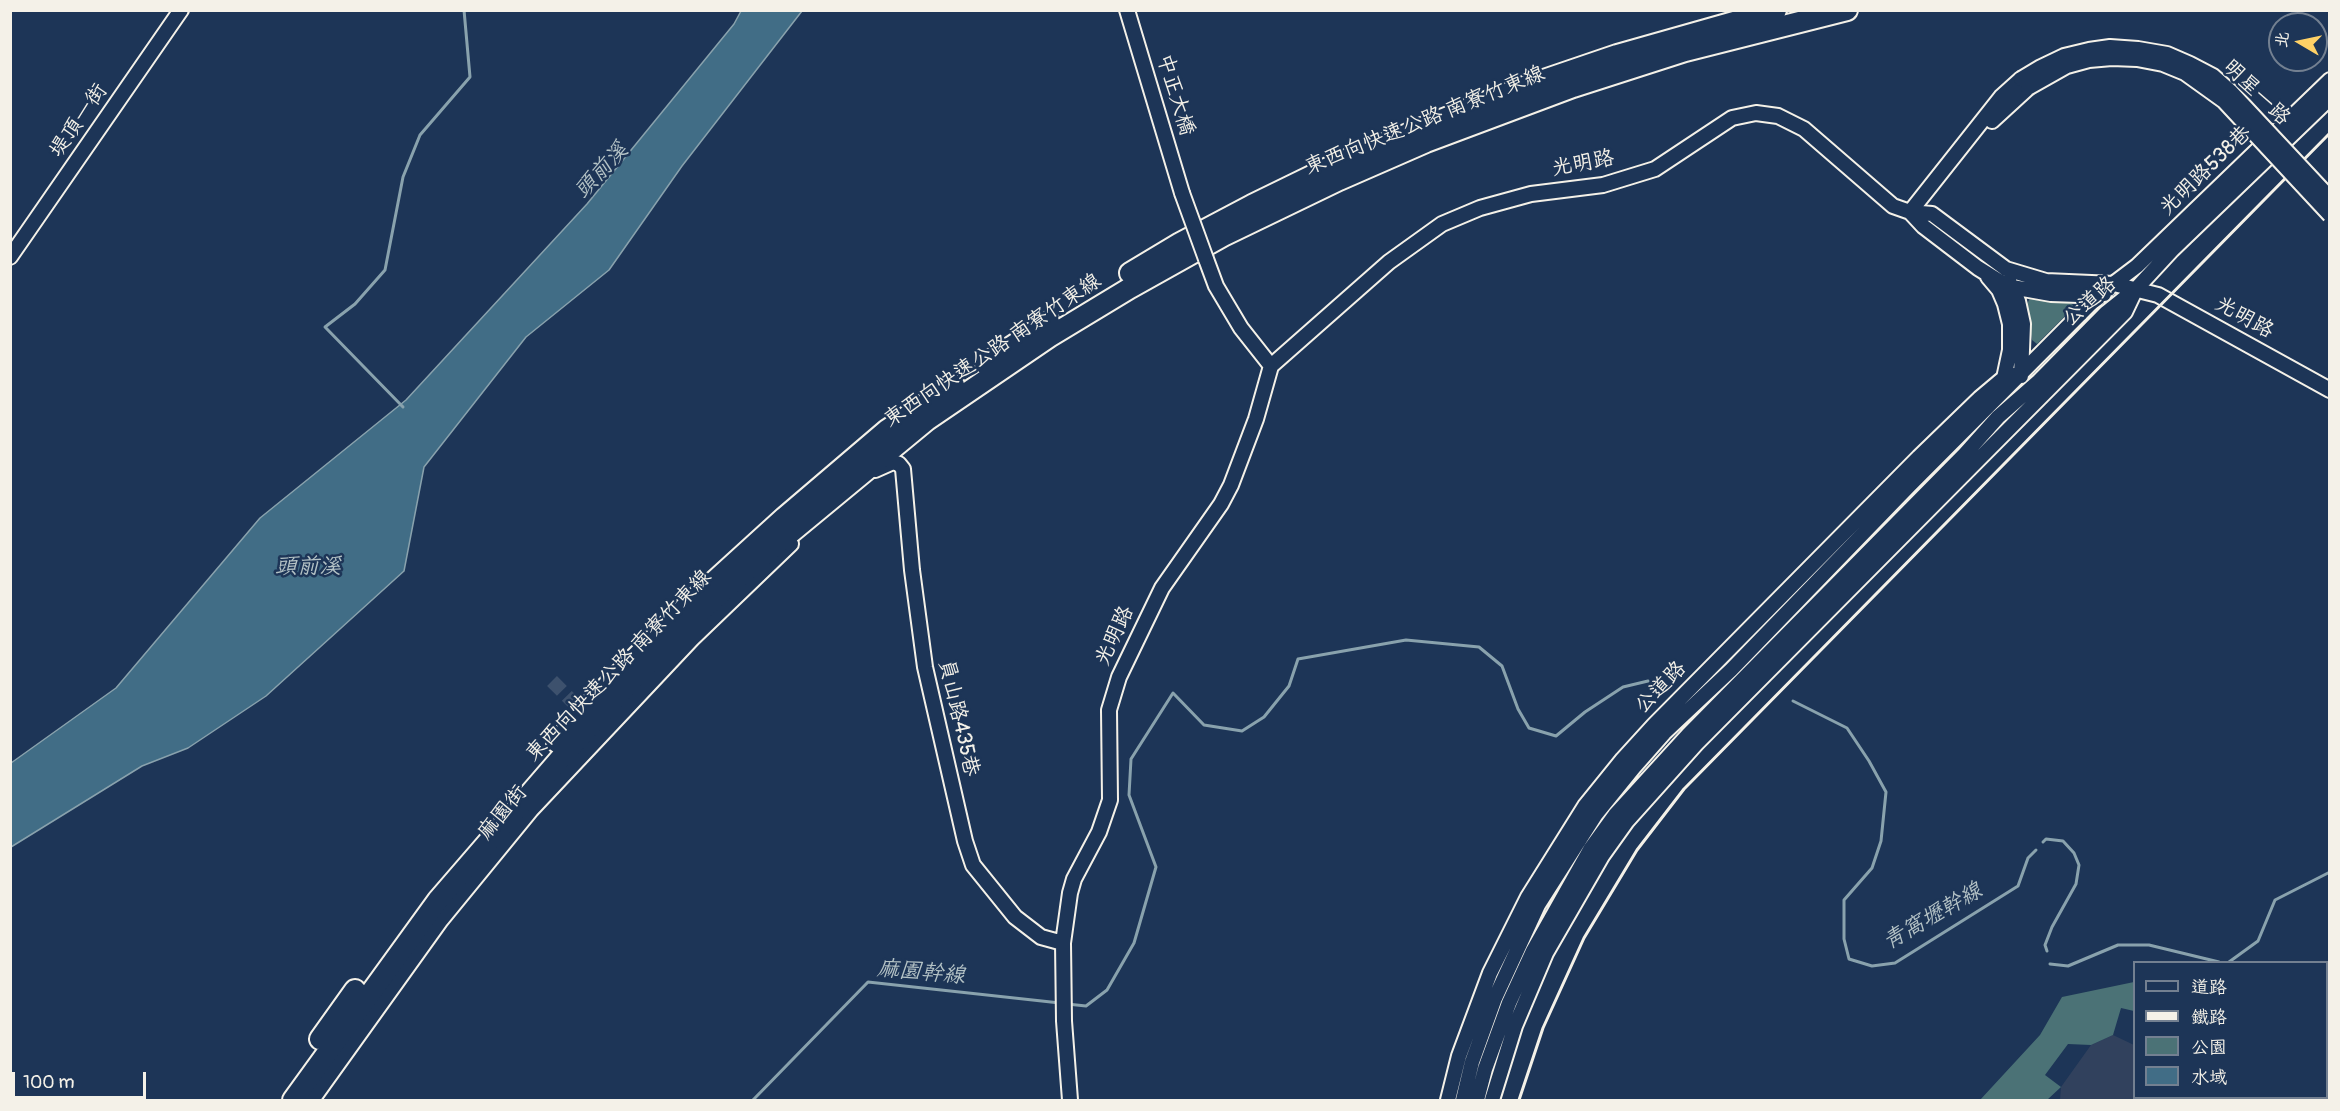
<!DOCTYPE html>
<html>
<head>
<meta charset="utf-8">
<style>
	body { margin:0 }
	#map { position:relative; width:2340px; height:1111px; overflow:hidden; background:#1d3557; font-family:Pangolin,"LXGW WenKai TC",sans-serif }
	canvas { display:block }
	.frame { position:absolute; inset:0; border:12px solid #f4f1e8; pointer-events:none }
	.legend { position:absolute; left:2133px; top:961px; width:195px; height:138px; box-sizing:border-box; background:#1d3557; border:2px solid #738091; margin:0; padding:8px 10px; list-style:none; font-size:18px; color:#f4f1e8 }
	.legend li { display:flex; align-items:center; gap:12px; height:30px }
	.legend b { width:30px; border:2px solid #738091 }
	.north { position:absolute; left:2268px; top:12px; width:60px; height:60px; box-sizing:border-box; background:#1d3557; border:2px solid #738091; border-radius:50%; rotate:279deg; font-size:16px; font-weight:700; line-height:24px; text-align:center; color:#f4f1e8 }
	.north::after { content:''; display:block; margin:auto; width:21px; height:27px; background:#ffd166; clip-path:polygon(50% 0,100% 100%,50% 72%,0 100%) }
	.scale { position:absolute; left:12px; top:1072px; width:134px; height:27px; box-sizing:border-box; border:3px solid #f4f1e8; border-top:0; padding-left:8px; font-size:18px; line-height:21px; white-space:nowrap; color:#f4f1e8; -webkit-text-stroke:4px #1d3557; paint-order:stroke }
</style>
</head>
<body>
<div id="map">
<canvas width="2340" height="1111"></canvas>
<div class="frame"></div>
<ul class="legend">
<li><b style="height:8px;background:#1d3557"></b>道路</li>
<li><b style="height:8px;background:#f4f1e8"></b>鐵路</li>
<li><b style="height:16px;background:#4b7276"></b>公園</li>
<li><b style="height:16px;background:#416d86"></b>水域</li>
</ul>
<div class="north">北</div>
<div class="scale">100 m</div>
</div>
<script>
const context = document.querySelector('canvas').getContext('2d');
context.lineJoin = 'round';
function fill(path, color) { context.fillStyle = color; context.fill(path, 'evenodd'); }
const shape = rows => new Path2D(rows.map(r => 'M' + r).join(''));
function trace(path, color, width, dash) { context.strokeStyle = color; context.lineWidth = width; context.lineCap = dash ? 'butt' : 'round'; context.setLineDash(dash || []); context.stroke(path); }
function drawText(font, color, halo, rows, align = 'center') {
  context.font = font + ' Pangolin,"LXGW WenKai TC",sans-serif'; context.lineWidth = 5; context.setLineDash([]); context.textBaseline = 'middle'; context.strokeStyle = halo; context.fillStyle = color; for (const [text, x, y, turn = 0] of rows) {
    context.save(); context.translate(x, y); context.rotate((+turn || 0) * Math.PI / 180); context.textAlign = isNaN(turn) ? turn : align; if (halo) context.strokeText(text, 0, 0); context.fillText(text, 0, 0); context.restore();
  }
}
fill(shape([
	[2113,1035,2134,1045,2134,1098,2326,1098,2327,1047,2329,1047,2329,1100,2060,1100,2061,1087,2091,1045]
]), '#31415d');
fill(shape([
	[2030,298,2068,302,2073,305,2071,310,2037,344,2032,340,2026,306],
	[2134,982,2134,1011,2121,1008,2113,1035,2091,1045,2068,1044,2045,1075,2061,1087,2047,1100,1980,1100,2040,1035,2062,997]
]), '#4b7276');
const water = shape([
	[741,11,802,11,682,166,609,270,526,337,424,467,404,571,266,696,188,748,142,766,11,847,11,763,116,688,260,518,406,400,587,204,734,24,741,11]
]);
fill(water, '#416d86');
trace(water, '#89a2ad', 1.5);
trace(shape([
	[403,407,325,327,355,304,385,270,403,177,420,135,470,77,464,10],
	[1793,701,1847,728,1869,761,1886,792,1881,841,1872,868,1844,900,1844,939,1849,959,1872,966,1895,963,2018,886,2028,858,2036,850],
	[2043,842,2046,839,2063,841,2074,853,2079,865,2076,884,2052,927,2045,945,2047,951],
	[2229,962,2258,941,2275,900,2330,872],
	[2050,964,2068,966,2118,945,2149,945,2219,962],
	[1067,1004,1086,1006,1107,990,1134,943,1156,867,1129,795,1131,759,1173,693,1204,725,1242,731,1264,717,1289,686,1298,659,1406,640,1479,647,1502,666,1518,709,1529,728,1556,736,1585,712,1623,687,1648,681],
	[753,1100,868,982,1060,1003]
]), '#89a2ad', 3);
trace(shape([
	[552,681,589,718]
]), '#3d516d', 14, [14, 7]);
const minor = shape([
	[1127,10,1182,193],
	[1992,121,2028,88],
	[1910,212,1923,226,1978,268,2002,283,2012,287,2051,294,2079,295,2104,294],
	[1910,212,2001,97,2021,79],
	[10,257,181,10],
	[1206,259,1216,286,1241,328,1271,366],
	[1988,277,1999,290,2005,304,2010,324,2010,350,2003,383],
	[2009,281,2018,301,2023,324,2021,376],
	[875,470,893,462,899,464,903,469,912,570,925,667,965,841,973,865,1015,917,1041,937,1063,943],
	[312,1100,441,920,531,810,692,639,791,544],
	[1070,1100,1064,1021,1063,943,1070,893,1074,879,1099,832,1110,800,1109,710,1119,677,1162,588,1221,504,1231,485,1256,419,1271,366,1389,262,1442,224,1480,208,1531,194,1603,185,1655,169,1732,118,1756,113,1778,116,1804,129,1893,206,1910,212,1932,214,2006,269,2046,281,2114,284,2158,295,2330,390],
	[1448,1100,1459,1056,1490,973,1528,897,1585,806,1623,759,1654,725,1919,457,1980,398,2005,377,2019,374],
	[1463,1100,1472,1062,1495,998,1538,905,1596,814,1634,767,1664,733,1731,670,1909,486,2100,294,2137,266,2330,80],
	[1477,1100,1485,1069,1509,1003,1533,951,1591,848,1615,815,1688,735,1965,454,1998,417,2039,381,2106,313,2136,289,2172,250,2330,98],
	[1492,1100,1515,1026,1546,953,1602,856,1627,821,1696,744,2125,312,2135,291]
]);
const highway = shape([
	[1130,273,1180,243,1252,205,1332,166,1441,120,1529,85,1617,55,1776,10],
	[985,364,1049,322],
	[557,742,602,692,685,608,785,517,887,430,954,385],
	[320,1039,355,990],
	[293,1100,438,900,559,760,634,678,701,611,789,534,927,420,1049,337,1130,288,1223,236,1339,180,1426,142,1573,87,1685,51,1847,10]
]);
trace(minor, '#f4f1e8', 18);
trace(highway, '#f4f1e8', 24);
trace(minor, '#1d3557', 14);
trace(highway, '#1d3557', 20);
trace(shape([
	[1519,1100,1543,1028,1584,938,1637,850,1684,789,2330,133]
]), '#f4f1e8', 3);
const minorBridge = shape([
	[2021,79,2041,67,2064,56,2089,50,2110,47,2138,49,2167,54,2190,64,2213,76,2231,92,2330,198],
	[2028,88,2067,66,2089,60,2112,58,2137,59,2163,64,2185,73,2224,101,2330,215],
	[1182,193,1206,259]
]);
trace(minorBridge, '#f4f1e8', 18, []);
trace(minorBridge, '#1d3557', 14);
drawText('21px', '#f4f1e8', '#1d3557', [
	["明星一路",2256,93,44],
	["中正大橋",1175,95,73],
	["堤頂一街",79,121,-55],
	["東西向快速公路 南寮竹東線",1425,121,-22],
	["光明路",1583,164,-10],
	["光明路538巷",2206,171,-44],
	["公道路",2090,302,-42],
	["光明路",2244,318,29],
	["東西向快速公路 南寮竹東線",993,351,-34],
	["光明路",1115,636,-65],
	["東西向快速公路 南寮竹東線",619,666,-46],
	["公道路",1661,688,-46],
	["員山路435巷",958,718,77],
	["麻園街",503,813,-50]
]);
drawText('italic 22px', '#b5c3c6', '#1d3557', [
	["頭前溪",602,171,-47],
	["頭前溪",308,567],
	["青窩壢幹線",1933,917,-30],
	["麻園幹線",921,973,5]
]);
</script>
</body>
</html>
